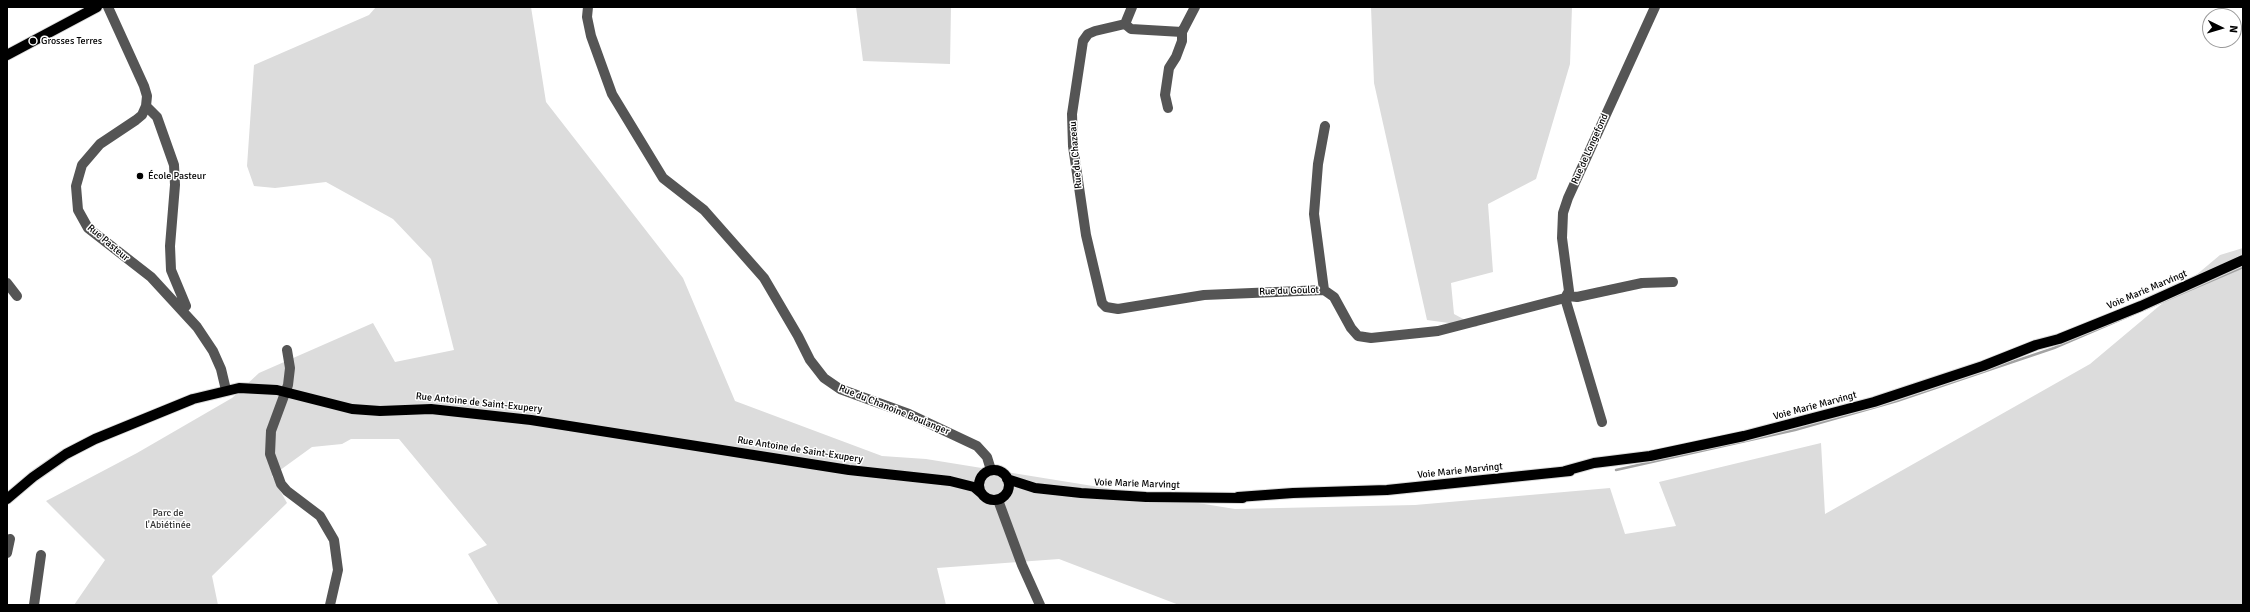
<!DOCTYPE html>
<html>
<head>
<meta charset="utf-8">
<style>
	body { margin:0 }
	#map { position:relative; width:2250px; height:612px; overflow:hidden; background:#fff; font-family:Signika,sans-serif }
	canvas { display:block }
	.frame { position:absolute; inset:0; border:8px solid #000; pointer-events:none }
	.north { position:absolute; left:2202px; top:8px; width:40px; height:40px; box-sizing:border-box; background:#fff; border:1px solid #999; border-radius:50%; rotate:95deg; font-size:11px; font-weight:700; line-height:16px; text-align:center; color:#000 }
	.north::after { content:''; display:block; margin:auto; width:14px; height:18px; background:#000; clip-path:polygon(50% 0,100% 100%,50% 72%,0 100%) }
</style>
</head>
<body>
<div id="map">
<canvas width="2250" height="612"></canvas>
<div class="frame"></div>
<div class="north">N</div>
</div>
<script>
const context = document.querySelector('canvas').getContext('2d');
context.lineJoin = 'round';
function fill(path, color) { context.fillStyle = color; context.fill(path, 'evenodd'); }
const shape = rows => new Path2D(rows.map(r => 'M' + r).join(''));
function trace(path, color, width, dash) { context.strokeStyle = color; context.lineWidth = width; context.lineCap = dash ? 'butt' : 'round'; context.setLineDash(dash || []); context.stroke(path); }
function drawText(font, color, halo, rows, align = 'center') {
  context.font = font + ' Signika,sans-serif'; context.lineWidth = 3; context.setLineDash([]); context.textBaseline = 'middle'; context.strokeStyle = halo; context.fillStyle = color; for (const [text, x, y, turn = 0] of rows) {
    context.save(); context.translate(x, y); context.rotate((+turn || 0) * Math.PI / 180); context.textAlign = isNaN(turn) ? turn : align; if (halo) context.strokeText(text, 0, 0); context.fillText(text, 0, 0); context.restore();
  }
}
fill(shape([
	[376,7,531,7,546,102,683,278,735,401,882,456,926,459,1235,509,1415,505,1610,488,1625,534,1676,526,1659,482,1821,443,1825,514,2090,364,2220,255,2243,248,2243,605,1179,605,1059,559,937,568,946,605,499,605,468,554,487,545,399,439,351,439,342,444,312,447,272,476,287,503,212,576,218,605,74,605,105,560,46,501,137,453,232,398,259,373,373,323,395,362,454,350,431,259,393,219,326,182,275,188,254,186,247,166,254,65,369,15],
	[856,7,951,7,950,64,863,61],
	[1371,7,1572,7,1570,64,1536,179,1488,204,1493,272,1451,283,1454,314,1478,327,1427,320,1374,83]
]), '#dcdcdc');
trace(shape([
	[1616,470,1795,430,1897,401,2054,348,2243,267]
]), '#a3a3a3', 2.5);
const major = shape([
	[7,55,97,7],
	'979 485a15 15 0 1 1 30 0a15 15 0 1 1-30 0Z',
	[1565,471,1594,463,1650,456,1744,436,1874,402,1983,366,2036,345,2059,339,2141,306,2243,260],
	[1007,479,1035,488,1081,493,1146,497,1243,498],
	[1238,497,1293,493,1387,490,1570,471],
	[7,499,33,477,66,454,95,439,193,399,239,388,277,390,352,409,380,411,431,409,531,420,849,470,950,481,974,487,981,493]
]);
trace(major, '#dbdbdb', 12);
trace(shape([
	[108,7,144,86,147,96,146,106,142,115,136,120,100,144,82,165,76,186,78,210,88,228,151,277,197,327,213,351,221,369,226,390],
	[588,7,587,17,591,36,612,94,663,178,704,210,764,278,798,336,810,360,824,378,840,389,909,414,977,446,987,457,991,470],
	[1132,7,1125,24,1095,31,1088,34,1083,41,1072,114,1073,146,1086,235,1102,303,1106,307,1118,309,1204,295,1324,290,1334,297,1351,328,1358,336,1371,338,1438,331,1565,298],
	[1125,24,1131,29,1182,32],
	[146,106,157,117,174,165,175,185,170,246,171,270,186,306,182,310],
	[1168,108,1165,95,1169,68,1176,57,1182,41,1182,32,1195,7],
	[7,283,17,296],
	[1324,290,1314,214,1318,164,1325,126],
	[1568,296,1577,297,1642,283,1673,282],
	[1565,298,1569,291,1562,238,1563,213,1568,198,1655,7],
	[1565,298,1602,422],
	[287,350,290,368,288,385,271,431,270,454,281,484,287,491,320,516,334,540,338,570,330,605],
	[998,500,1022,565,1040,605],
	[7,553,10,539],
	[34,605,41,555]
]), '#555', 10);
trace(major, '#000', 10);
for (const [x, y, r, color] of [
	[33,41,4,"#000"],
	[140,176,4,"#000"]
]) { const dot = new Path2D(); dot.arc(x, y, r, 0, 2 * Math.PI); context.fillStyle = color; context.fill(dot); trace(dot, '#fff', 1.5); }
drawText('10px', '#000', '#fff', [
	["Grosses Terres",41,41],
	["École Pasteur",148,176]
], 'left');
drawText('10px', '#000', '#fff', [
	["Rue de Longefond",1590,149,-66],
	["Rue du Chazeau",1076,155,-95],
	["Rue Pasteur",108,243,40],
	["Voie Marie Marvingt",2147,290,-23],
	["Rue du Goulot",1289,291,-2],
	["Rue Antoine de Saint-Exupery",479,403,6],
	["Voie Marie Marvingt",1815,406,-15],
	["Rue du Chanoine Boulanger",894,410,22],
	["Rue Antoine de Saint-Exupery",800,450,9],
	["Voie Marie Marvingt",1460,471,-6],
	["Voie Marie Marvingt",1137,484,2]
]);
drawText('10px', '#333', '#fff', [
	["Parc de",168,513],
	["l'Abiétinée",168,525]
]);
</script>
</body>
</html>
